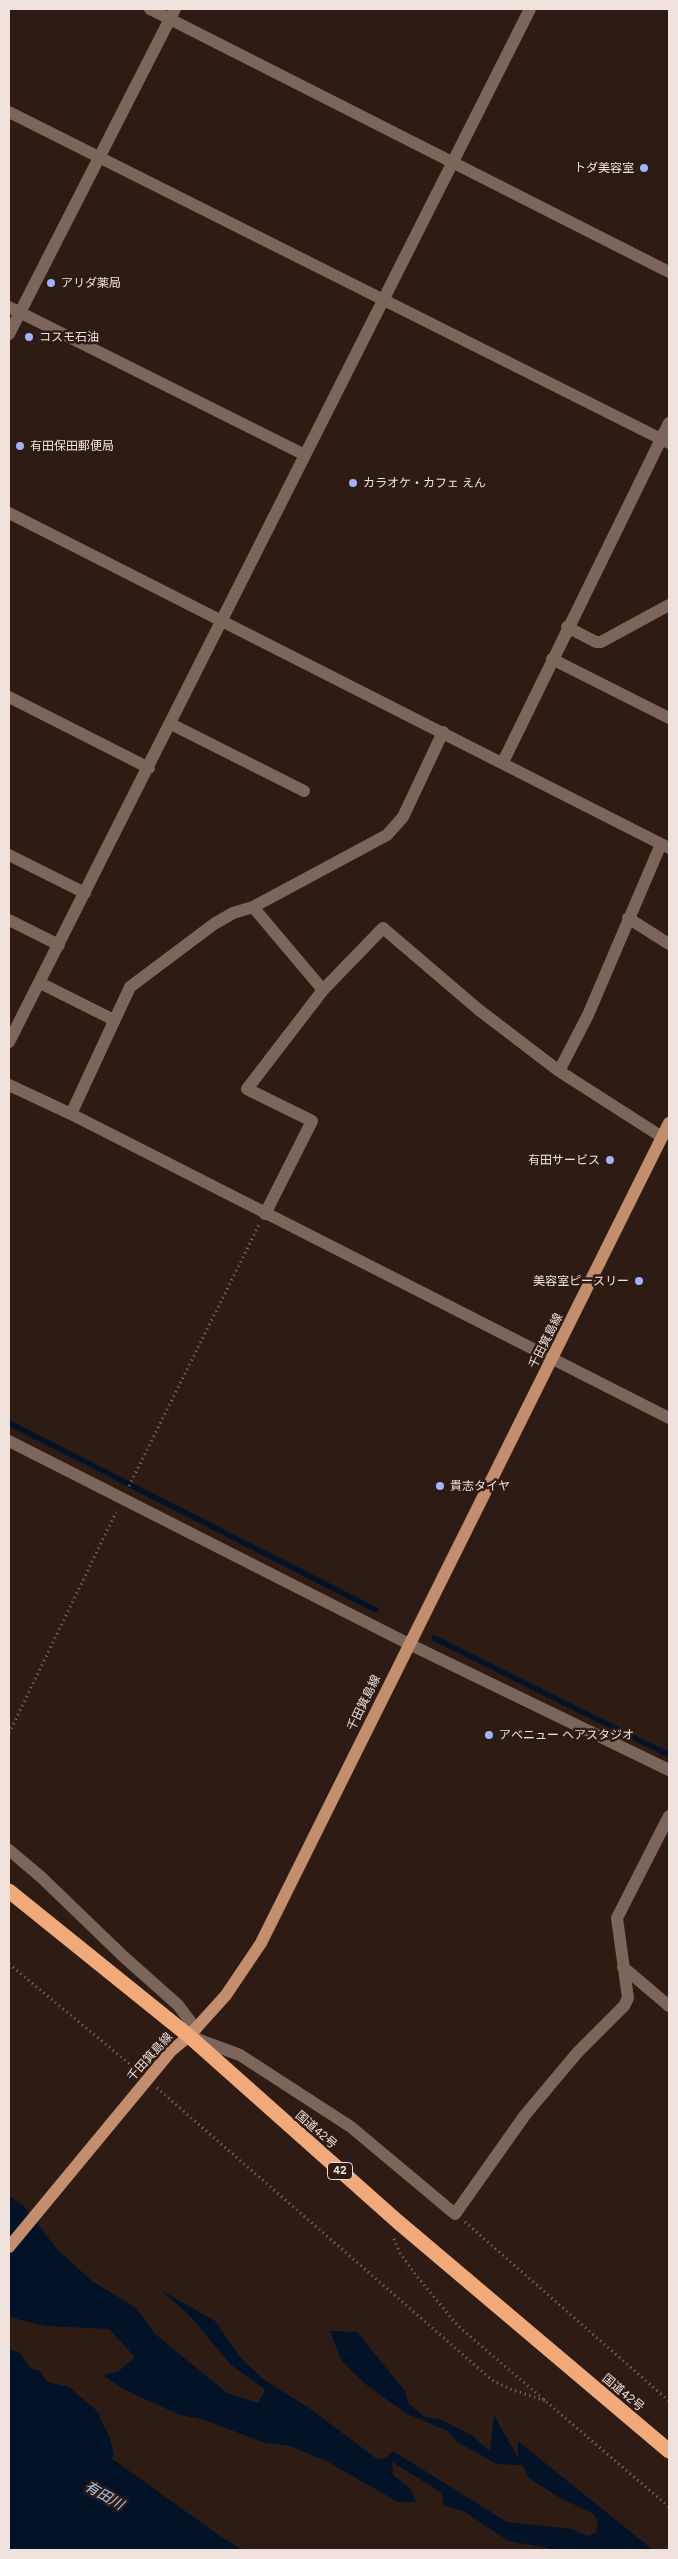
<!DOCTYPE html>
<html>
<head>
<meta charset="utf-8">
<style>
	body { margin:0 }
	#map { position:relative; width:678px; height:2559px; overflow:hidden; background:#2e1c14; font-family:Figtree,sans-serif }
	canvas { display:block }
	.frame { position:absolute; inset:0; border:10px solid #efe2dc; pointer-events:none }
</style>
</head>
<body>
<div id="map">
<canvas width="678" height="2559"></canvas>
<div class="frame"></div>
</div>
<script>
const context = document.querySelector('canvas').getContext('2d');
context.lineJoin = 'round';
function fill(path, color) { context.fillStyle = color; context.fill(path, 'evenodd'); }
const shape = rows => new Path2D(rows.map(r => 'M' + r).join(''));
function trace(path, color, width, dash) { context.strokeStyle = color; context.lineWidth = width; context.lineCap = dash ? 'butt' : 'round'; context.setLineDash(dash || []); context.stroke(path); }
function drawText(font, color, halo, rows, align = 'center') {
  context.font = font + ' Figtree,"Noto Sans JP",sans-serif'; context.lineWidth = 5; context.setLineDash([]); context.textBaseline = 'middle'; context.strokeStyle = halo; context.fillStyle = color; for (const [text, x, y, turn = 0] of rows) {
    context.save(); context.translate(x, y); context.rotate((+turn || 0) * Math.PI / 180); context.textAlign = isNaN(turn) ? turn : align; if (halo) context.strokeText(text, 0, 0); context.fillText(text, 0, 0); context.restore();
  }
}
fill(shape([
	[9,2196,23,2205,57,2249,92,2281,136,2308,155,2334,227,2393,258,2403,265,2390,230,2364,191,2317,161,2290,215,2321,239,2356,263,2379,312,2410,377,2459,386,2458,393,2451,507,2522,572,2529,587,2536,596,2533,598,2523,594,2514,560,2498,529,2478,522,2465,496,2464,456,2441,448,2431,407,2414,364,2383,341,2360,330,2331,357,2332,405,2391,408,2403,425,2417,439,2419,470,2434,490,2451,494,2415,518,2458,518,2441,653,2550,558,2550,508,2541,463,2511,444,2505,442,2493,392,2462,393,2475,410,2488,416,2502,398,2502,328,2462,290,2446,265,2443,202,2419,180,2415,123,2389,103,2375,119,2371,135,2357,109,2329,46,2326,9,2317],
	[9,2349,19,2352,31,2369,40,2371,47,2382,69,2387,97,2411,110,2438,114,2455,111,2458,220,2536,243,2550,9,2550]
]), '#031327');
trace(shape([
	[9,1423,376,1610],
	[434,1638,669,1755]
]), '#031327', 5.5);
trace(shape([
	[129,1486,259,1225],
	[9,1733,116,1512],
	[9,1964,138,2071],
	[157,2088,492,2380,510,2389,546,2401],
	[465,2222,669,2401],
	[394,2239,400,2253,415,2274,458,2326,669,2507]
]), '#887871', 3, [1, 4]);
trace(shape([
	[150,9,669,272],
	[9,112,669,443],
	[9,307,305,455],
	[9,334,175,9],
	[9,513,669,848],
	[567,627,596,642,601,642,669,605],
	[552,659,669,718],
	[9,697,149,768],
	[171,724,304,791],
	[443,732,403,817,387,835,253,907,323,990,383,928,479,1010,559,1071,662,1137],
	[503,762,669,423],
	[9,855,85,893],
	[628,918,669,944],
	[9,920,59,945],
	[40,983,114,1020],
	[9,1042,530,9],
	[559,1071,588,1015,661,844],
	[9,1085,71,1114,669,1418],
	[71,1114,130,987,214,924,233,913,253,907],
	[265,1214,312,1121,247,1089,323,990],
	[9,1441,409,1644,669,1770],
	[9,1850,41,1877,124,1957,178,2005,196,2029],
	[623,1967,669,2006],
	[194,2038,240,2055,351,2127,455,2214,525,2115,577,2053,624,2006,628,1998,617,1918,669,1816]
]), '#7c665c', 12);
trace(shape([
	[9,2247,171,2051,189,2036,226,1995,261,1943,669,1123]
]), '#c28e6d', 12);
trace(shape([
	[9,1891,189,2036,397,2221,669,2451]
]), '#f0a979', 15);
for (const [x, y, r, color] of [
	[644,168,5,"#a1b3fd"],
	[51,283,5,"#a1b3fd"],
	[29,337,5,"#a1b3fd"],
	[20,446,5,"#a1b3fd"],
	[353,483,5,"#a1b3fd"],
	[610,1160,5,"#a1b3fd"],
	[639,1281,5,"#a1b3fd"],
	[440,1486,5,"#a1b3fd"],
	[489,1735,5,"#a1b3fd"]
]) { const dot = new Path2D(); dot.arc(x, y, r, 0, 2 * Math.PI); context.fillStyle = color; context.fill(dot); trace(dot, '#2e1c14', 2); }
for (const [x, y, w] of [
	[340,2171,25]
]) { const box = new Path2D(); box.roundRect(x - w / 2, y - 8.5, w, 17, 4); context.fillStyle = '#2e1c14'; context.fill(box); trace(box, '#efe2dc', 1); }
drawText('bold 11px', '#efe2dc', null, [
	["42",340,2171]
]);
drawText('12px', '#efe2dc', '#2e1c14', [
	["トダ美容室",634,168,"right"],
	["アリダ薬局",61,283],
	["コスモ石油",39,337],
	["有田保田郵便局",30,446],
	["カラオケ・カフェ えん",363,483],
	["有田サービス",600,1160,"right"],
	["美容室ピースリー",629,1281,"right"],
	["貴志タイヤ",450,1486],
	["アベニュー ヘアスタジオ",499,1735]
], 'left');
drawText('12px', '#efe2dc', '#2e1c14', [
	["千田箕島線",546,1341,-63],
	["千田箕島線",364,1703,-64],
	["千田箕島線",150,2057,-48],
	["国道42号",316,2130,41],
	["国道42号",623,2393,40]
]);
drawText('italic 14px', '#a4caf8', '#2e1c14', [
	["有田川",104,2496,30]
]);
</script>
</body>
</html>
